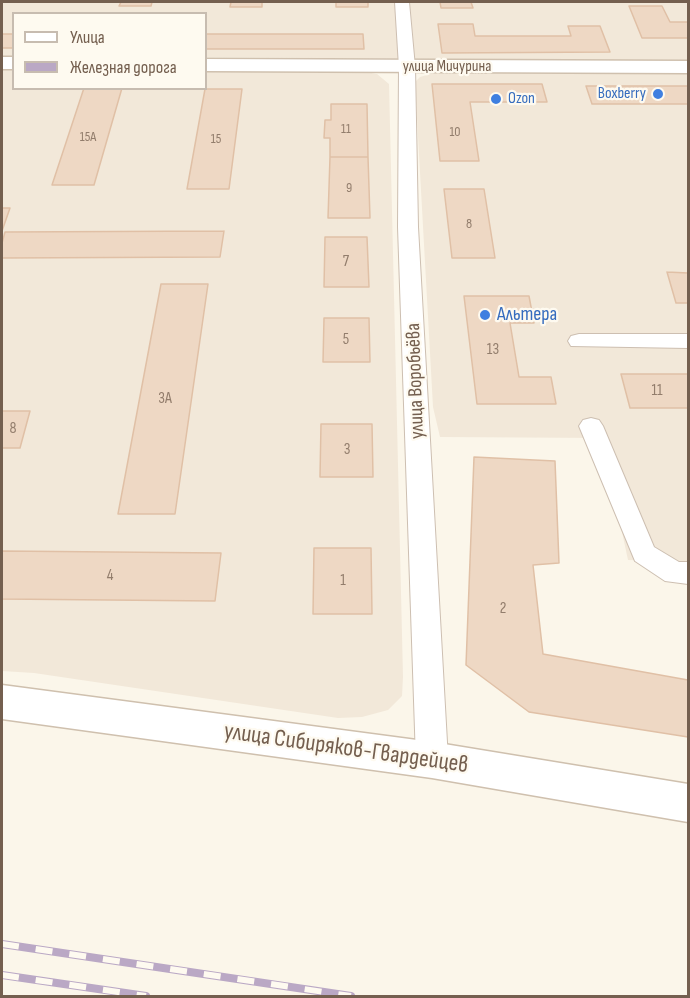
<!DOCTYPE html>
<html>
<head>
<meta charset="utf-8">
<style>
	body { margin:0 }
	#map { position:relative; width:690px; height:998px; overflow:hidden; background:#fbf6ea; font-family:"Sofia Sans Condensed",sans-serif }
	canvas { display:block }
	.frame { position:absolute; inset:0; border:3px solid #745f4f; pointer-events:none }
	.legend { position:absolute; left:12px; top:12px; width:195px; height:78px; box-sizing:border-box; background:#fefaf0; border:2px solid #c7bcb0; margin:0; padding:8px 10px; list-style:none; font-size:18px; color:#745f4f }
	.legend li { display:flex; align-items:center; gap:12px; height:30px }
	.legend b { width:30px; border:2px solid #c7bcb0 }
</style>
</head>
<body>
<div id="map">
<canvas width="690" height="998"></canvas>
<div class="frame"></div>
<ul class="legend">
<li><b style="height:8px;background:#fff"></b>Улица</li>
<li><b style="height:8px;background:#baa8c5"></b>Железная дорога</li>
</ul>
</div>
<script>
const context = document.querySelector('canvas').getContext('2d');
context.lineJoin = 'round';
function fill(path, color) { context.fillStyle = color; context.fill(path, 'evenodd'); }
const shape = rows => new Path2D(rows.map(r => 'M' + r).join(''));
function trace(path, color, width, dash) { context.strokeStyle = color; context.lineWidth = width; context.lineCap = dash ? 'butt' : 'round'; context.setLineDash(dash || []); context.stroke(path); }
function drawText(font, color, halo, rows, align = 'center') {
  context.font = font + ' "Sofia Sans Condensed",sans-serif'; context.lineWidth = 4.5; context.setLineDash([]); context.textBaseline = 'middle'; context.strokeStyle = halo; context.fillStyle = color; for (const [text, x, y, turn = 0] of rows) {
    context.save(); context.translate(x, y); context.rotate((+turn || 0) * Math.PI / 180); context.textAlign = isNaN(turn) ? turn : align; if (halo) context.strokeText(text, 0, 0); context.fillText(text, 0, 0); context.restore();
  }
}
fill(shape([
	[2,2,688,2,688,61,206,57,206,14,14,14,13,57,2,57],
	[2,69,13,70,14,88,206,88,206,71,366,72,377,74,389,84,403,677,402,696,388,710,362,717,338,718,34,673,2,671],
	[437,72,688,74,688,562,628,560,602,438,440,437,433,407,415,82,420,77]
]), '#f2e8d9');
const building = shape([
	[121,2,152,2,151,6,119,6,121,2],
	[231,2,262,2,262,7,230,7,231,2],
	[336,2,368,2,368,7,336,7,336,2],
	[440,2,471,2,473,8,441,8,440,2],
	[629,6,662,6,670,22,688,22,688,38,642,38,629,6],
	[438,24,473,24,475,36,571,36,568,26,600,26,610,52,442,53,438,24],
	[2,34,14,34,14,48,2,48,2,34],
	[206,34,363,34,364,49,206,49,206,34],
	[432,84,542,84,547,102,470,102,479,161,440,161,432,84],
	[586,86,688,86,688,104,592,104,586,86],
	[84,88,122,88,94,185,52,185,84,88],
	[205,89,242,89,229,189,187,189,205,89],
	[331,104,367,104,368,157,330,157,330,138,324,138,325,120,331,120,331,104],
	[330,157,368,157,370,218,328,218,330,157],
	[444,189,484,189,495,258,452,258,444,189],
	[2,208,10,208,2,231,2,208],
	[224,231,220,257,2,258,2,243,5,232,224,231],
	[325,237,367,237,369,287,324,287,325,237],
	[667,272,688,273,688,303,676,303,667,272],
	[161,284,208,284,175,514,118,514,161,284],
	[464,296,529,296,534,323,510,323,519,377,551,377,556,404,477,404,464,296],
	[324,318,369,318,370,362,323,362,324,318],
	[621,374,688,374,688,408,630,408,621,374],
	[2,411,30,411,20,448,2,448,2,411],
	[321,424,372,424,373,477,320,477,321,424],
	[474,457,555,461,559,563,533,565,543,654,688,680,688,737,529,712,466,665,474,457],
	[314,548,371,548,372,614,313,614,314,548],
	[2,551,221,553,215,601,2,599,2,551]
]);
fill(building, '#eed8c4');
trace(building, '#e0c0a6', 1.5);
const street = shape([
	[395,2,409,2,415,67,418,227,448,760,443,770,432,774,421,770,416,760,398,227,399,67,395,2],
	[579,334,688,334,688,348,571,346,568,341,571,336,579,334],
	[591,418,599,420,603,426,654,547,679,562,688,562,688,584,665,581,635,561,579,426,583,420,591,418]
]);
const secondary = shape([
	[2,57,14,57,14,69,2,69,2,57],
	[206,59,688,61,688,73,206,71,206,59],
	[2,685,432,742,688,784,688,822,432,778,2,719,2,685]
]);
trace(street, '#cdbfb1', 2);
trace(secondary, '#cfc0ae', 3);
fill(street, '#fff');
fill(secondary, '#fff');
const rail = shape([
	[2,944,351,996],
	[2,975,146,996]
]);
trace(rail, '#baa8c5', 8);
trace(rail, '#fefaf0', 6, [17]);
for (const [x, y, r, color] of [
	[658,94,6,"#3f7fe0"],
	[496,99,6,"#3f7fe0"],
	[485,315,6,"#3f7fe0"]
]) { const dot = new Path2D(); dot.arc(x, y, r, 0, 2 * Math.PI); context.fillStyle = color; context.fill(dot); trace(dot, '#fefaf0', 2); }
drawText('14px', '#927d6c', null, [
	["11",346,129],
	["10",455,132],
	["15А",88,137],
	["15",216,139],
	["9",349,188],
	["8",469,224]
]);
drawText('16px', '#745f4f', '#fefaf0', [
	["улица Мичурина",447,67]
]);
drawText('16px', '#366cbe', '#fefaf0', [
	["Boxberry",646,94],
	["Ozon",508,99,"left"]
], 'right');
drawText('16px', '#927d6c', null, [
	["7",346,262],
	["5",346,340],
	["13",493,350],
	["11",657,391],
	["3А",165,399],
	["8",13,429],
	["3",347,450],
	["4",110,576],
	["1",343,581],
	["2",503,609]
]);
drawText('20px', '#366cbe', '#fefaf0', [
	["Альтера",497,315]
], 'left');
drawText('20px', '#745f4f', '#fefaf0', [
	["улица Воробьёва",416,381,-92]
]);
drawText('24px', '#745f4f', '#fefaf0', [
	["улица Сибиряков-Гвардейцев",346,749,8]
]);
</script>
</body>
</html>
